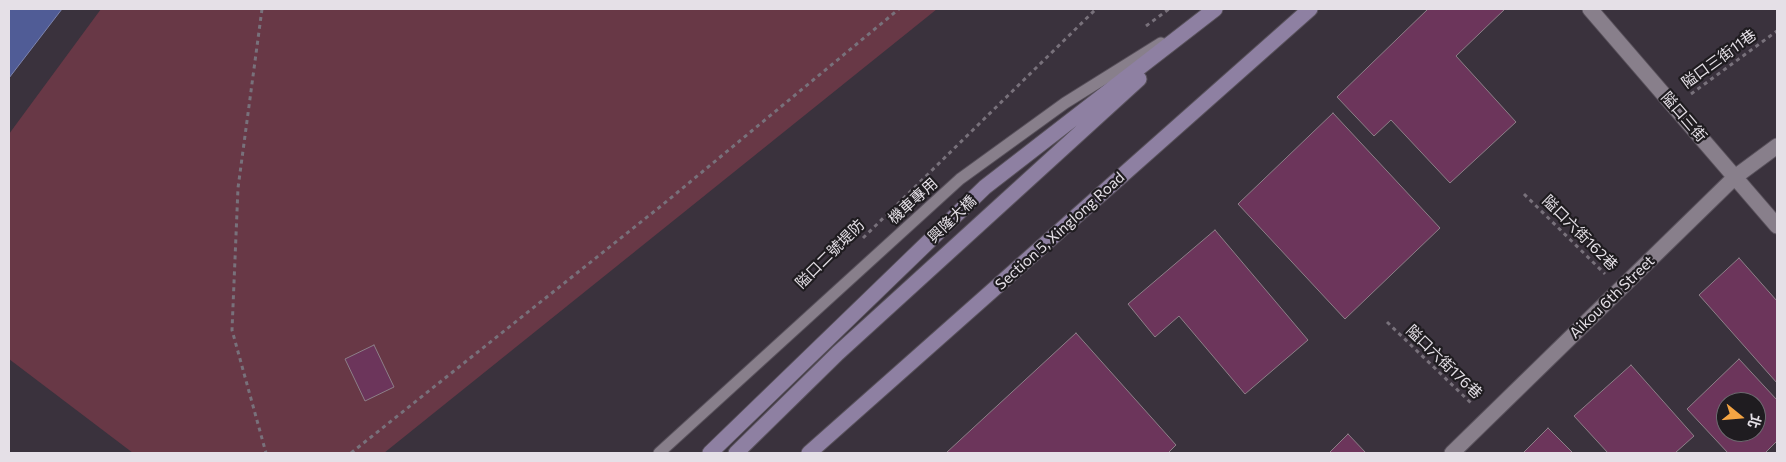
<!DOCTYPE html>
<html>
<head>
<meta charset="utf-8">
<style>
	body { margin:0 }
	#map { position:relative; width:1786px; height:462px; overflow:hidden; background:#3a323d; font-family:Commissioner,"Noto Sans TC",sans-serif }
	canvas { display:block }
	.frame { position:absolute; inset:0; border:10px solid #e5e0e7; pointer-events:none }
	.north { position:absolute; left:1716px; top:392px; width:50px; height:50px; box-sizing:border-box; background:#1f1c20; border:1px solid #6e6a70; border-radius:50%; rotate:107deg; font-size:14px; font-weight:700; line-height:20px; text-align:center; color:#e5e0e7 }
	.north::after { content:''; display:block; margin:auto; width:18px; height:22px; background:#f4a443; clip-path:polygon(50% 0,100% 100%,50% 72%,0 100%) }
</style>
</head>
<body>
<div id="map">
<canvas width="1786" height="462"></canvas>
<div class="frame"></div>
<div class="north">北</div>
</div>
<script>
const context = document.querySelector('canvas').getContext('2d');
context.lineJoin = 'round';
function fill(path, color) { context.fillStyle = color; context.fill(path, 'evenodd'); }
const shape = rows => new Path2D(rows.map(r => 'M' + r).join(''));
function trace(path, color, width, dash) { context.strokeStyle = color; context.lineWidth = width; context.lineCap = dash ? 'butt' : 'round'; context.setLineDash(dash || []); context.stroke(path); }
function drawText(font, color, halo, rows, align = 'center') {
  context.font = font + ' Commissioner,"Noto Sans TC",sans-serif'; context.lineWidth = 4.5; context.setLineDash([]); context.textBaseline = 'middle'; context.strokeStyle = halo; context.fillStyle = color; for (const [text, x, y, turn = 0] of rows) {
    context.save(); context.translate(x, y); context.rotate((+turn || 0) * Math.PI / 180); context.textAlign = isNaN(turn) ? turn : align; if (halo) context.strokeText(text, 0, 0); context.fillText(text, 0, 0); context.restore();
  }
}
fill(shape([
	[101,9,937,9,384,453,133,453,9,359,9,134]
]), '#683846');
const water = shape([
	[9,9,62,9,9,78,9,9]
]);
fill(water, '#505c96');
trace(water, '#7d84ae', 1);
const building = shape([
	[1428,9,1505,9,1456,56,1516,122,1450,183,1391,120,1374,136,1337,97,1428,9],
	[1333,113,1440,228,1345,319,1238,204,1333,113],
	[1215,230,1308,340,1245,394,1179,316,1155,337,1128,304,1215,230],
	[1739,258,1777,301,1777,383,1699,295,1739,258],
	[1076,333,1176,445,1168,453,946,453,1076,333],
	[374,345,394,387,365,401,345,359,374,345],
	[1739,359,1777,400,1777,441,1765,453,1728,453,1687,409,1739,359],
	[1726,402,1756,402,1756,432,1726,432,1726,402],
	[1631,365,1694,436,1675,453,1608,453,1574,416,1631,365],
	[1548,428,1573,453,1523,453,1548,428],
	[1348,434,1366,453,1329,453,1348,434]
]);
fill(building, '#6c355b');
trace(building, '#8d7f88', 1);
const lane = shape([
	[659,453,960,179,1065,103,1161,43]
]);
const street = shape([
	[1590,9,1777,226],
	[1452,453,1735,177,1777,146]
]);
const secondary = shape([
	[710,453,985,187,1215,9],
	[736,453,838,353,1139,79],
	[809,453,1310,9]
]);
trace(lane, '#58515b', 13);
trace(street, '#58515b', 17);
trace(secondary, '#58515b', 17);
trace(shape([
	[262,9,238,188,232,330,266,453],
	[1146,26,1169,9],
	[1691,94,1777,31],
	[1524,194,1605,274],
	[863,238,1096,9],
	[1387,322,1472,404],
	[351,453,661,206,899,9]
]), '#78717b', 3, [4, 4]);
trace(lane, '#887f8b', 11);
trace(street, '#887f8b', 15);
trace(secondary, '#8e80a2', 15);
drawText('15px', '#e5e0e7', '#1f1c20', [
	["隘口三街11巷",1719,59,-36],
	["隘口三街",1684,117,49],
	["機車專用",913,201,-42],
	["興隆大橋",952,219,-44],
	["Section 5, Xinglong Road",1060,231,-42],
	["隘口六街162巷",1580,233,45],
	["隘口二號堤防",830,254,-45],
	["Aikou 6th Street",1612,297,-44],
	["隘口六街176巷",1444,362,44]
]);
</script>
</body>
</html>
